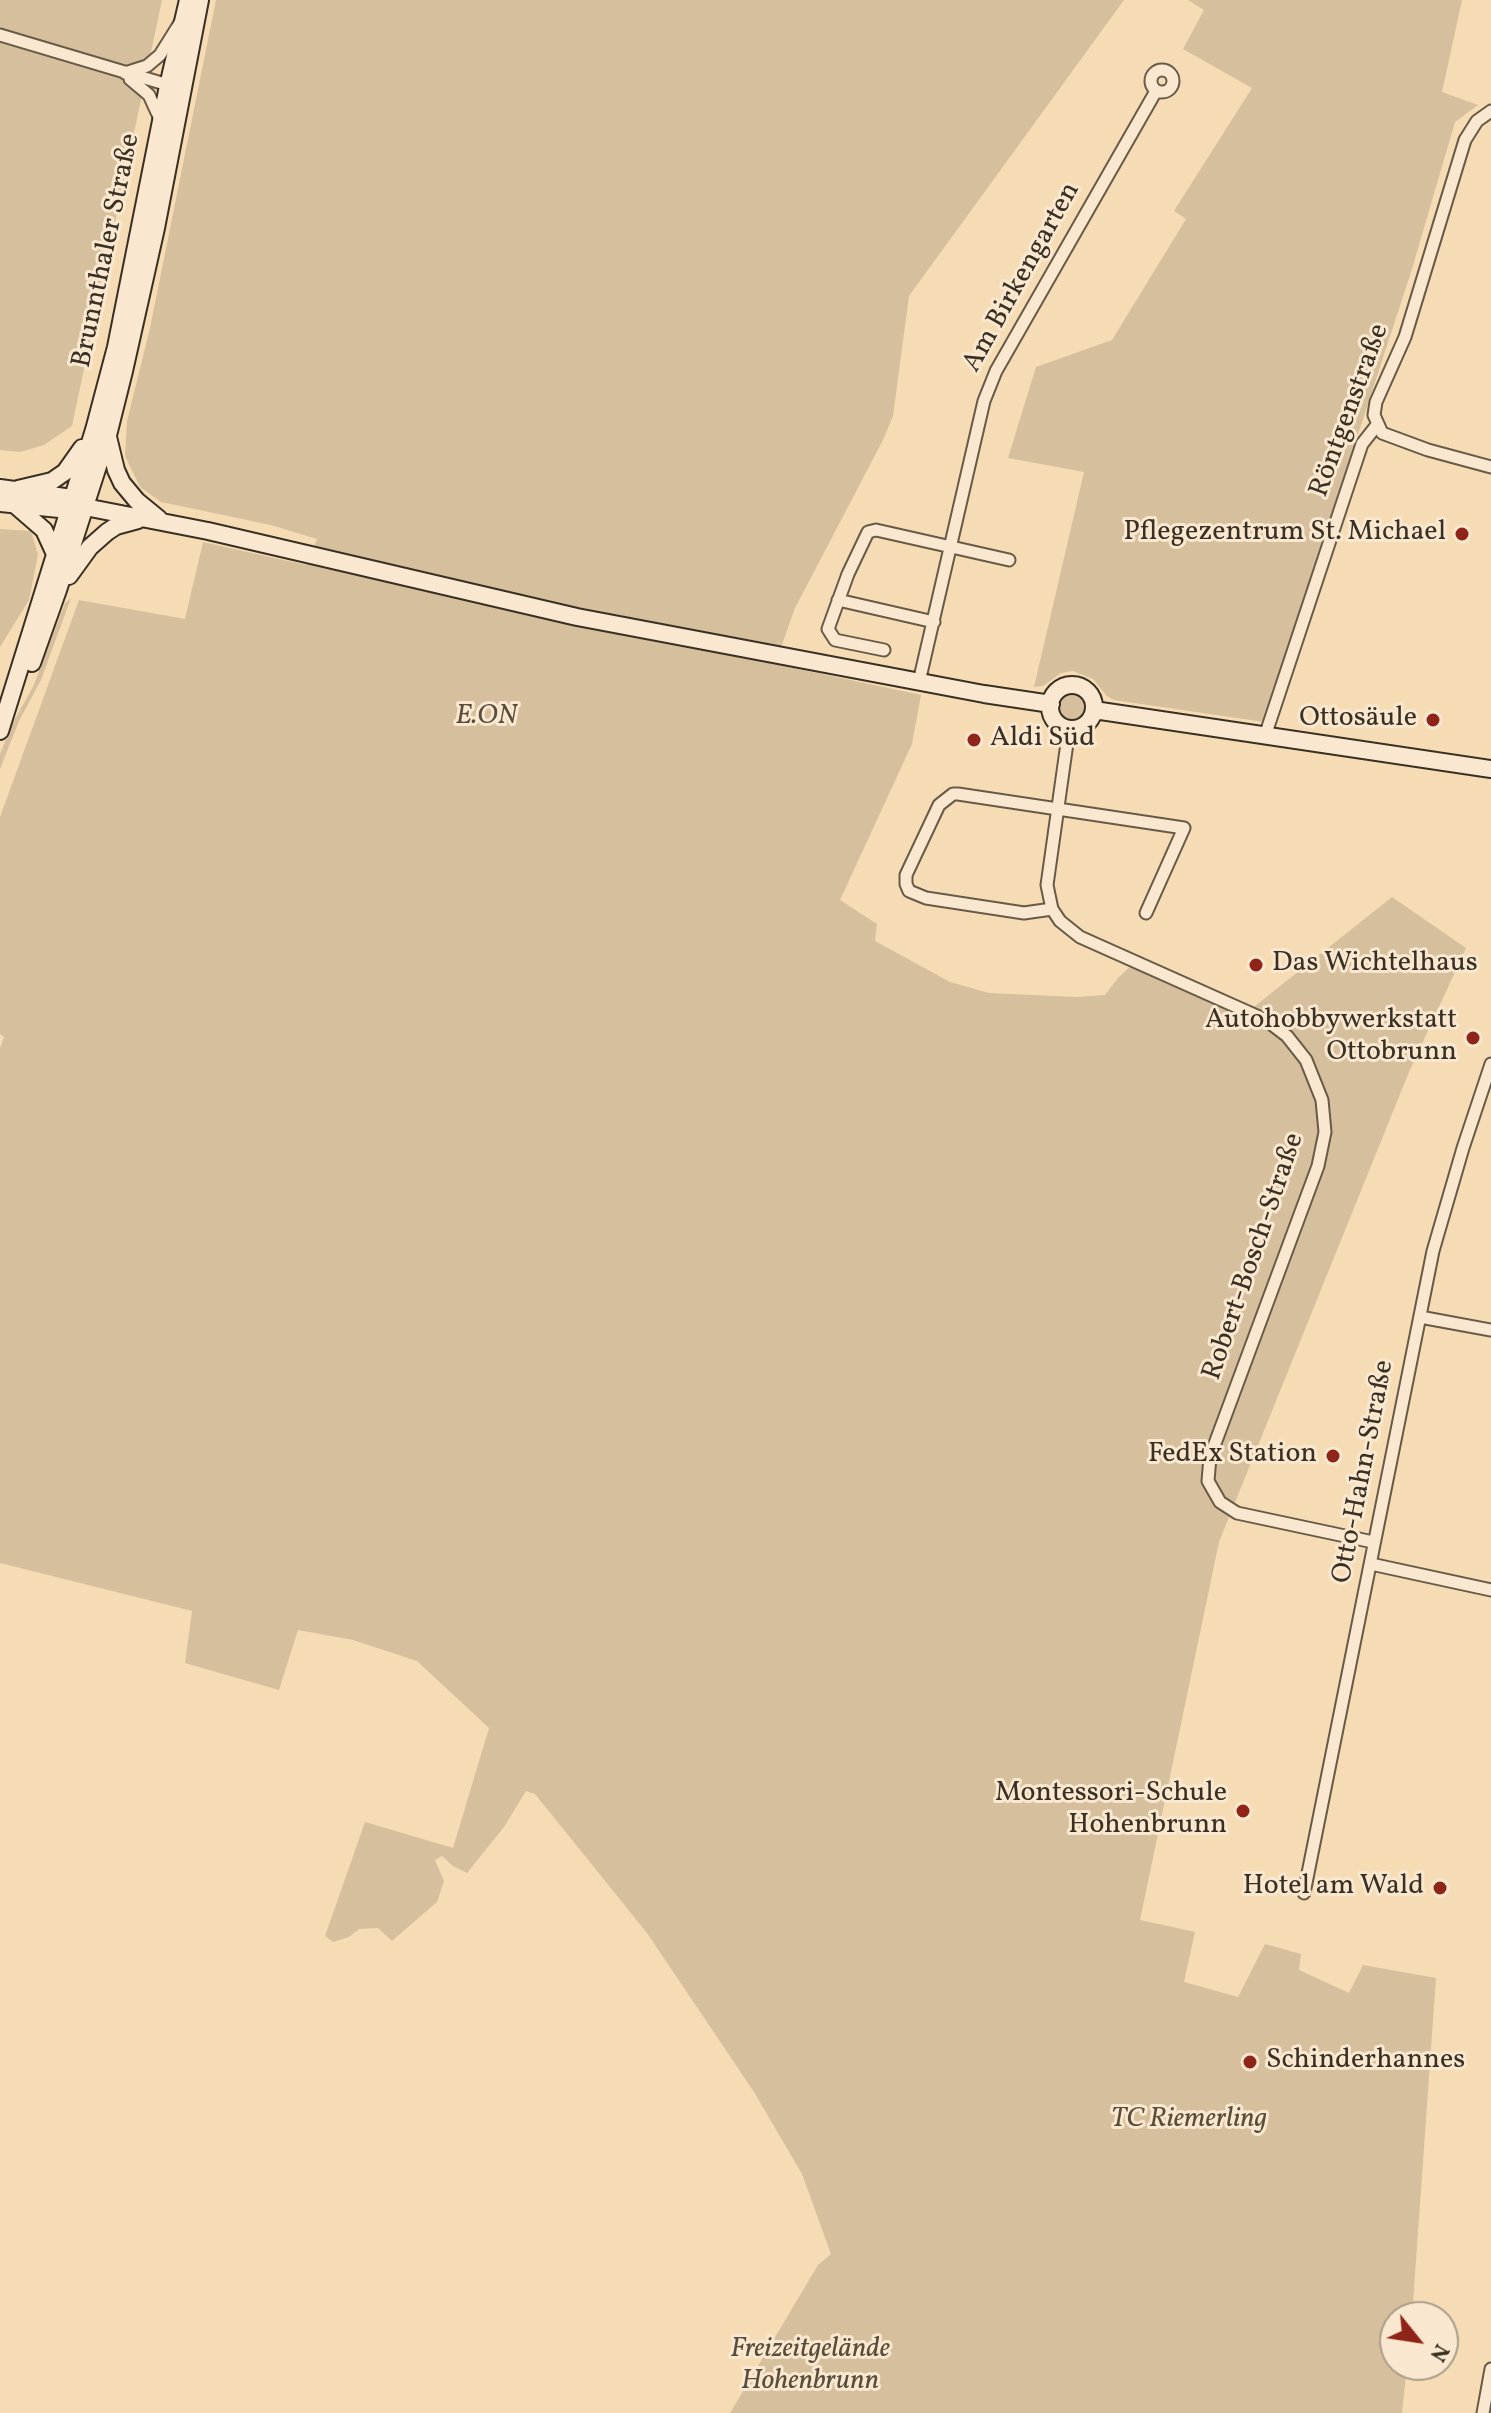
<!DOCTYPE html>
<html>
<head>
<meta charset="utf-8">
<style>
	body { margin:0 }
	#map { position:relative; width:1491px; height:2413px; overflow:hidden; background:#f6dcb5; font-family:Vollkorn,serif }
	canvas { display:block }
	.north { position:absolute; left:1379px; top:2301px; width:80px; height:80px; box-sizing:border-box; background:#f9e8cf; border:2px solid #ac9e8a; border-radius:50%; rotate:120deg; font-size:22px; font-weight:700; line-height:32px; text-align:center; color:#392f22 }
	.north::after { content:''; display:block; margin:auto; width:28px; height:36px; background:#8f2418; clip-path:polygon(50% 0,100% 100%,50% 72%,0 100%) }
</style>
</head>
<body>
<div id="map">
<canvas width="1491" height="2413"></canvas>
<div class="north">N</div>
</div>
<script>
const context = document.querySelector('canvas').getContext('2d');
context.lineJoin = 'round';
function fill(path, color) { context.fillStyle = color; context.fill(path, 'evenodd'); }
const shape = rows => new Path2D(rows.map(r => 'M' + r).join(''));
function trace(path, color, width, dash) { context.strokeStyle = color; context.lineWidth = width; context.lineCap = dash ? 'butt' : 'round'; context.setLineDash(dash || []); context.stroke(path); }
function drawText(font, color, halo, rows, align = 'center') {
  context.font = font + ' Vollkorn,serif'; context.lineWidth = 6; context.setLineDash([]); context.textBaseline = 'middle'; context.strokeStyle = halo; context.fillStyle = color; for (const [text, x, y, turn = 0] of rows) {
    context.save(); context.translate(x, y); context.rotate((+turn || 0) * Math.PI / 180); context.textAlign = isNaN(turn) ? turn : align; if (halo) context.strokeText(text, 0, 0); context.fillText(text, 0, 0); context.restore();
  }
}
fill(shape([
	[0,0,162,0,72,426,44,445,20,452,0,450],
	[216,0,1124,0,909,296,893,416,883,440,795,608,775,664,921,695,912,744,840,900,877,924,875,941,950,982,989,993,1076,997,1105,995,1118,978,1133,964,1245,1014,1392,897,1466,948,1409,1072,1219,1542,1140,1920,1195,1932,1184,1982,1238,1997,1265,1944,1301,1954,1299,1970,1349,1993,1363,1965,1436,1978,1412,2317,1395,2317,1395,2365,1407,2365,1402,2413,730,2413,818,2265,831,2254,802,2174,754,2092,647,1933,535,1794,526,1791,504,1827,467,1873,453,1866,442,1856,435,1860,444,1881,437,1902,392,1941,378,1928,359,1929,349,1937,333,1942,325,1936,365,1822,453,1848,489,1728,417,1661,353,1640,298,1630,279,1690,185,1663,192,1611,0,1563,0,1048,4,1037,0,1034,0,817,79,600,185,619,203,542,306,565,317,539,271,525,161,502,140,487,125,456,127,421,150,328],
	[1188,0,1462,0,1442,92,1478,105,1455,122,1412,269,1264,722,1114,700,1107,696,1093,679,1073,671,1061,673,1043,686,1034,687,1084,472,1008,458,1036,367,1112,340,1186,219,1174,211,1252,88,1183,49,1204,10],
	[0,529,31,531,38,555,29,600,0,647],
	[71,598,41,680,19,721,0,769,0,754,12,724,33,687,65,603],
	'1056 707a16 16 0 1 1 32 0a16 16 0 1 1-32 0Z'
]), '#d6bf9c');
const street = shape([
	[0,35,175,87],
	'1151 81a11 11 0 1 1 22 0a11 11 0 1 1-22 0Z',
	[125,73,147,66,160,55,180,23],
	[130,79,149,95,160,119],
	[1491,111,1477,121,1465,140,1405,337,1376,402,1374,415,1382,433,1428,450,1491,467],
	[838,600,934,622],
	[884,650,835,640,828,629,848,574,868,532,876,530,1009,560],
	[919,682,984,401,996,371,1156,91],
	[1069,729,1047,885,1052,909,1060,921,1080,937,1266,1020,1287,1036,1306,1060,1322,1100,1325,1132,1318,1166,1210,1457,1208,1481,1220,1502,1237,1513,1373,1542],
	[1265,736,1362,444,1377,425],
	[1052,909,1024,913,926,898,909,891,906,884,906,875,939,805,953,794,958,794,1184,828,1146,913],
	[1420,1317,1491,1330],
	[1371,1564,1491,1590],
	[1304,1893,1433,1251,1463,1148,1491,1064],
	[1483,2413,1491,2369]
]);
const secondary = shape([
	[108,437,116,470,122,483,137,501,159,519],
	[0,488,72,498,80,504],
	[18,489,52,481,65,472,82,448],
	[0,503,69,510,85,507,208,531,577,617,984,694,1051,704],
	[14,504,44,530,55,554],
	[69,576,90,547,107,532,116,526,138,520],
	[32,663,58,590,108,435,124,371,156,228,200,0],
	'1050 707a22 22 0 1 1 44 0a22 22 0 1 1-44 0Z',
	[1094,710,1491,769],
	[0,731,94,430,116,347,168,86,188,0]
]);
trace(street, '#685a47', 15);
trace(secondary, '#392f22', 20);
trace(street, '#f9e8cf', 11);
trace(secondary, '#f9e8cf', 16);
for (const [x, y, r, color] of [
	[1462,534,8,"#8f2418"],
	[1433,720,8,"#8f2418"],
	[974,740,8,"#8f2418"],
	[1256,965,8,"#8f2418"],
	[1473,1038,8,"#8f2418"],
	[1333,1456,8,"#8f2418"],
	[1243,1811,8,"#8f2418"],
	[1440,1888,8,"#8f2418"],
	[1250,2062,8,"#8f2418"]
]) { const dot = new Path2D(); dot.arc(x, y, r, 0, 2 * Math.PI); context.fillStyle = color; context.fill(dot); trace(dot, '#f9e8cf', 3); }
drawText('28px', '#392f22', '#f9e8cf', [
	["Brunnthaler Straße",108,251,-78],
	["Am Birkengarten",1023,278,-61],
	["Röntgenstraße",1351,411,-70],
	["Robert-Bosch-Straße",1255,1257,-71],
	["Otto-Hahn-Straße",1365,1472,-79]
]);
drawText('28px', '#392f22', '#f9e8cf', [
	["Pflegezentrum St. Michael",1446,534],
	["Ottosäule",1417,720],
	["Aldi Süd",990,740,"left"],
	["Das Wichtelhaus",1272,965,"left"],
	["Autohobbywerkstatt",1457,1022],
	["Ottobrunn",1457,1054],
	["FedEx Station",1317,1456],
	["Montessori-Schule",1227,1795],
	["Hohenbrunn",1227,1827],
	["Hotel am Wald",1424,1888],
	["Schinderhannes",1266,2062,"left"]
], 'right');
drawText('italic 28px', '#584c3a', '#f9e8cf', [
	["E.ON",486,718],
	["TC Riemerling",1189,2121],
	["Freizeitgelände",810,2351],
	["Hohenbrunn",810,2383]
]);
</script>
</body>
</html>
